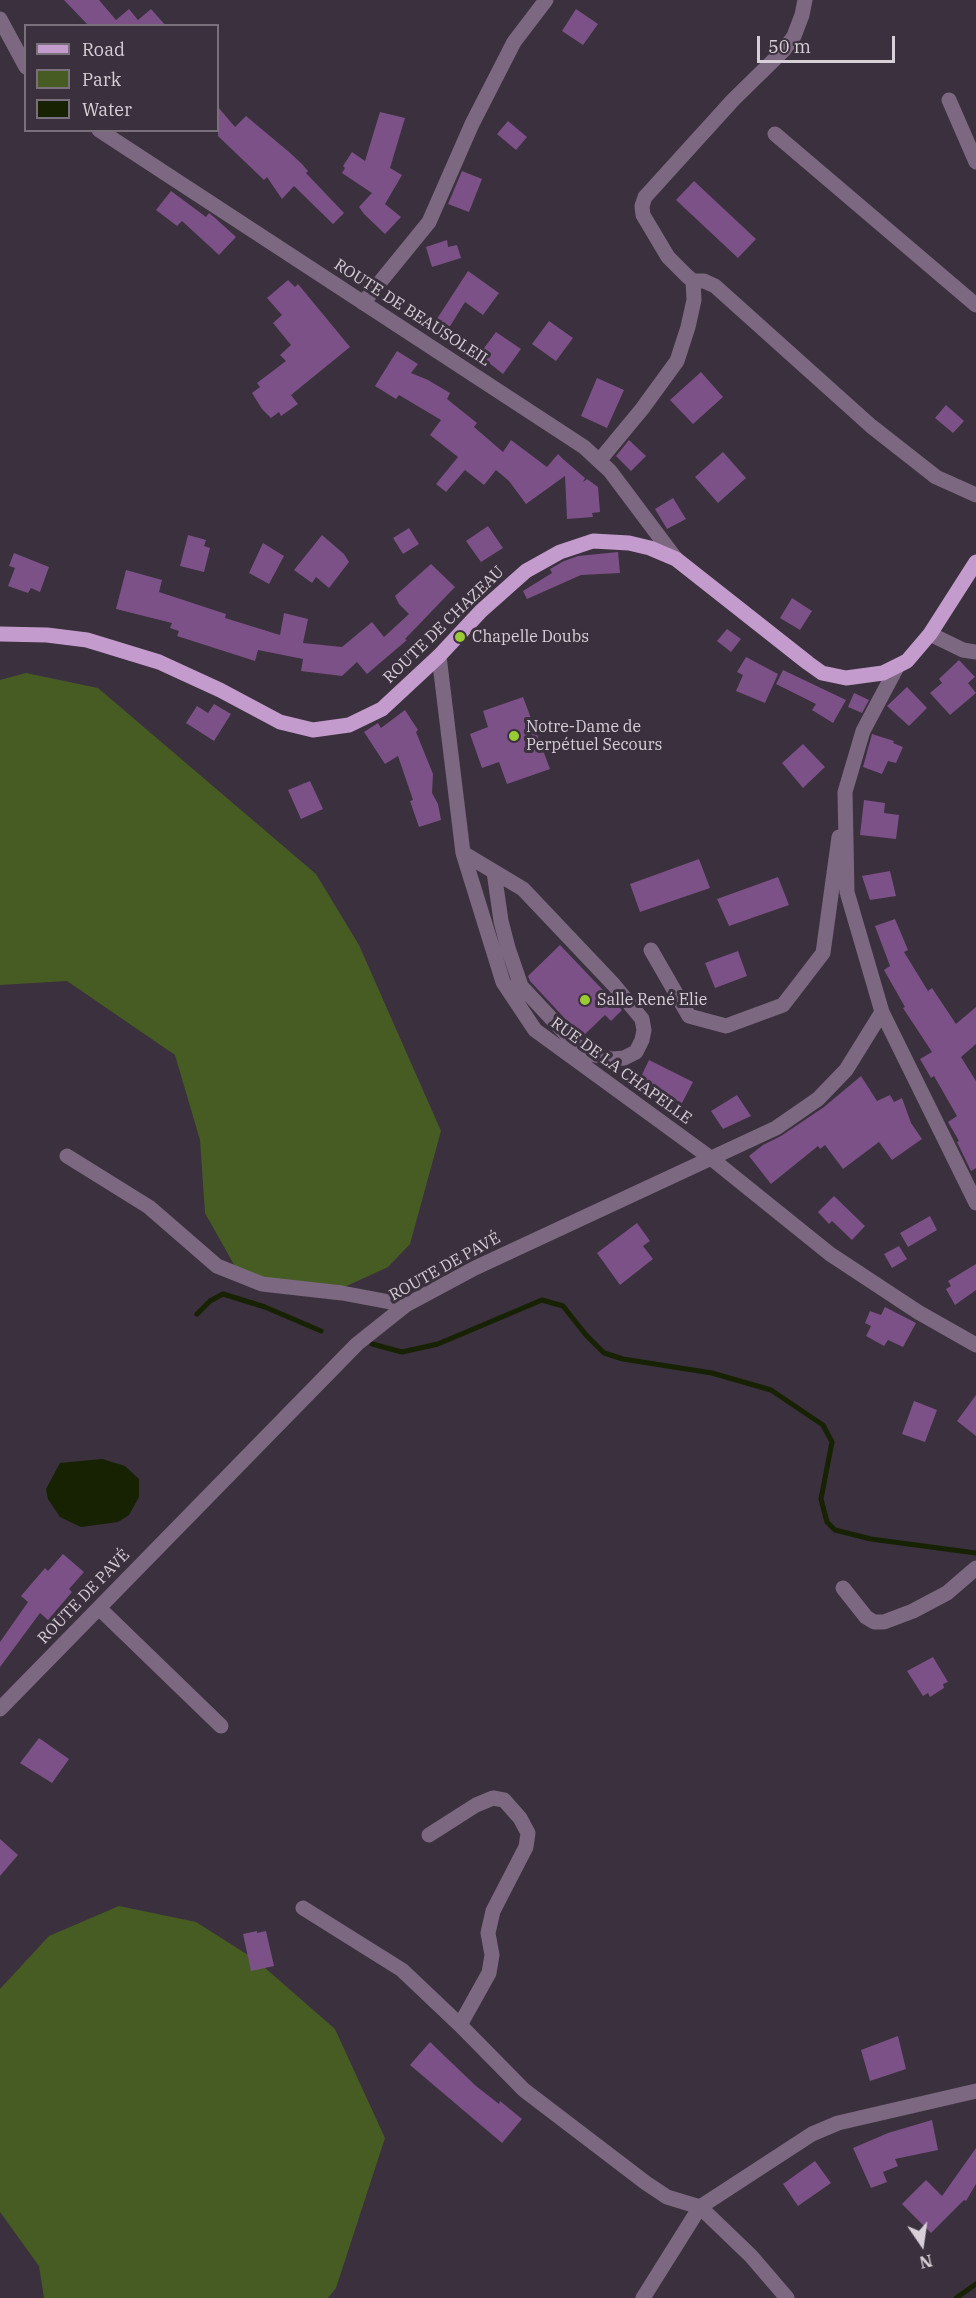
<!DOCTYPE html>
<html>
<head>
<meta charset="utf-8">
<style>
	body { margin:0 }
	#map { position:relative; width:976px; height:2298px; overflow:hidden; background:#3b303d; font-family:"IBM Plex Serif",serif }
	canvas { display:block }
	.legend { position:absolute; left:24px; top:24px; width:195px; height:108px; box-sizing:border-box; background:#3b303d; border:2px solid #79707b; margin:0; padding:8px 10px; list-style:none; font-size:18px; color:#d7d0d8 }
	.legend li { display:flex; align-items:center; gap:12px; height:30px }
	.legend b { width:30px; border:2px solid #79707b }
	.north { position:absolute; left:892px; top:2214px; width:60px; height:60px; -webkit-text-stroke:4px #3b303d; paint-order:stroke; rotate:167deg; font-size:16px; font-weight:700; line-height:24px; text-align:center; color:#d7d0d8 }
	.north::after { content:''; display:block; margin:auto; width:21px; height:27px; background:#d7d0d8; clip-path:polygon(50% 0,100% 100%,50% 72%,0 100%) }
	.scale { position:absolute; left:757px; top:36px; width:138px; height:27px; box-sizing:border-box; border:3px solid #d7d0d8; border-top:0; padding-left:8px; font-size:18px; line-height:21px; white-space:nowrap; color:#d7d0d8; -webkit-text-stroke:4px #3b303d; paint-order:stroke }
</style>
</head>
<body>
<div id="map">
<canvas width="976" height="2298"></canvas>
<ul class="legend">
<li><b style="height:8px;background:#c39bcc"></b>Road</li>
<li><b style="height:16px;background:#475c22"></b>Park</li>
<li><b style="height:16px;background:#162201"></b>Water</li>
</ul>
<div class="north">N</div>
<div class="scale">50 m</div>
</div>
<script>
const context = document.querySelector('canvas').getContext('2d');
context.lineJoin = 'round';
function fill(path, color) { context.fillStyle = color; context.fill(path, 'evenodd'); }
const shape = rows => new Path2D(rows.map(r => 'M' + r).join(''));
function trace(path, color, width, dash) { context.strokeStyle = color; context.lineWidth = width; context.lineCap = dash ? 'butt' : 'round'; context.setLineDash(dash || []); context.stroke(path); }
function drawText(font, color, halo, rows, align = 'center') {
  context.font = font + ' "IBM Plex Serif",serif'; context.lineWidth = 6; context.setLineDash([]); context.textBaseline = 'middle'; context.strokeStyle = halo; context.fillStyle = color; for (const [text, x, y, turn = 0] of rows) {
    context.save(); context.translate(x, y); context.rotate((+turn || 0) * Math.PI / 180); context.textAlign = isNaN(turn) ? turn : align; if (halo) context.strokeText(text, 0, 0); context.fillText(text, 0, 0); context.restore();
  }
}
fill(shape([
	[26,673,98,688,316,874,359,945,441,1131,410,1244,388,1267,325,1296,237,1270,205,1213,200,1140,175,1055,67,981,0,985,0,680],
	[119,1906,196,1922,256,1960,335,2029,385,2138,336,2288,328,2298,44,2298,39,2266,0,2212,0,1989,49,1936]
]), '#475c22');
fill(shape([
	[102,1459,125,1466,139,1479,139,1497,129,1515,118,1522,81,1527,60,1517,48,1499,46,1489,60,1463]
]), '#162201');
trace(shape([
	[197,1314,210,1301,223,1294,265,1307,321,1331],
	[372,1344,402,1352,438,1344,542,1300,563,1306,586,1335,604,1353,623,1359,712,1373,771,1390,823,1425,832,1442,821,1499,827,1522,835,1530,871,1539,976,1553],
	[956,2298,976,2284]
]), '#162201', 5);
fill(shape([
	[64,0,99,0,116,20,129,9,138,20,151,9,166,26,89,26],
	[576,9,598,24,583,45,562,31],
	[218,107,235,127,246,116,289,152,302,164,308,171,306,173,344,213,333,224,294,186,282,199,267,177,264,180,218,136],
	[380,112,405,118,390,168,402,175,385,204,401,217,385,234,364,214,359,207,372,193,342,173,345,168,343,166,352,152,365,161],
	[508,121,527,137,516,150,497,134],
	[462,171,482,179,469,212,448,204],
	[694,181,756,239,738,258,676,200],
	[171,191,206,217,209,213,214,217,236,237,219,255,182,221,177,226,156,210],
	[447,240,448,247,457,245,461,258,432,267,426,247],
	[468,271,499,293,483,315,465,302,444,336,431,328],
	[288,280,295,287,298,284,350,347,291,395,298,404,281,416,279,412,271,418,262,409,252,393,260,387,257,383,286,361,280,355,291,345,273,323,282,315,267,298],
	[549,321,573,338,556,361,532,344],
	[496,332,521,349,503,374,479,355],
	[397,351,418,364,411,373,428,380,450,393,447,399,477,423,474,427,503,452,511,440,547,467,558,454,563,459,585,478,583,482,587,479,598,487,600,512,592,513,593,517,567,519,565,476,526,504,509,481,496,470,484,485,465,470,446,492,436,484,458,457,430,435,441,420,399,395,396,399,375,386],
	[701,372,723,397,693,424,670,400],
	[597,378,624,390,607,428,581,416],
	[946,405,964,421,953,433,935,418],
	[629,440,646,456,631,471,616,456],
	[723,452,746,478,718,503,695,477],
	[673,498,686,519,667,529,655,509],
	[488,526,503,548,481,562,466,541],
	[409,528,419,544,403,554,393,538],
	[188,535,206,540,204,546,210,548,204,572,180,566],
	[322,535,344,554,349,562,329,588,316,577,312,583,294,570],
	[263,543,284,556,269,584,249,573],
	[618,552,620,573,581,575,527,599,523,591,552,573,550,569,564,561,578,556],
	[14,553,49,567,40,592,31,588,28,593,8,586,15,568,9,566],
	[431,564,455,587,405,639,407,640,367,674,357,662,342,676,301,671,303,659,258,650,255,661,177,636,179,631,170,628,172,623,116,609,126,570,162,580,159,592,226,614,225,618,280,635,284,613,308,619,303,643,342,647,372,622,384,637,409,614,399,604,395,596],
	[792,598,812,611,800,630,780,618],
	[727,629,741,639,731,652,717,641],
	[746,657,778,674,765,703,736,691,743,675,737,672],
	[959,660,975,677,968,683,976,693,950,715,930,693,942,683,939,679],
	[783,670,846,700,833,723,812,710,816,704,776,684],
	[907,687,927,708,909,726,887,706],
	[854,693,869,700,862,713,848,707],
	[523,697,550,769,507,784,499,762,482,768,470,734,488,727,483,711],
	[214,704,231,714,214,741,186,723,197,706,208,713],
	[405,710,418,730,416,732,433,774,432,793,438,804,441,820,419,827,410,801,413,800,398,756,385,764,364,732,378,723,381,728],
	[872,734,894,741,893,743,903,747,896,763,888,761,882,774,863,767],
	[803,744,825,767,803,788,782,763],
	[310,781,323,809,301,819,288,790],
	[864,800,885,803,884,813,899,815,896,839,860,835],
	[699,859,710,888,640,912,630,884],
	[890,871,896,896,870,900,862,876],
	[778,877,789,905,729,926,717,899],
	[895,919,908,950,904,952,928,991,932,988,956,1024,976,1007,976,1044,961,1057,976,1081,976,1168,971,1171,957,1142,959,1141,948,1122,957,1116,934,1076,931,1078,920,1059,932,1052,903,1008,905,1007,884,970,890,966,875,926],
	[560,945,622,1010,611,1021,605,1015,582,1037,530,981,528,976],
	[738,951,747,976,715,988,705,963],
	[649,1060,693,1082,682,1103,639,1081],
	[861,1076,877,1101,890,1095,894,1102,902,1098,911,1123,922,1139,892,1160,879,1142,843,1169,825,1145,820,1149,818,1146,771,1184,749,1156,763,1145,781,1136,824,1107],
	[737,1095,751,1116,723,1129,711,1111],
	[834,1196,865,1226,852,1240,832,1221,829,1224,818,1212],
	[930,1216,937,1230,908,1247,900,1233],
	[637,1223,650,1241,643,1246,653,1259,620,1285,597,1253],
	[899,1246,907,1259,892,1268,884,1254],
	[976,1264,976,1290,955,1305,946,1289,951,1286,948,1281],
	[885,1307,916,1323,903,1347,888,1340,884,1346,866,1336,871,1326,865,1323,870,1311,881,1315],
	[976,1395,976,1436,957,1421],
	[914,1401,937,1410,925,1442,902,1434],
	[63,1554,84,1572,69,1589,72,1592,48,1620,40,1613,0,1667,0,1642,28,1602,21,1596,45,1568,48,1571],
	[933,1657,948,1682,943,1684,944,1688,930,1697,928,1693,923,1696,907,1671],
	[39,1738,69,1759,52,1783,20,1763],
	[0,1839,18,1855,0,1876],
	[257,1931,257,1933,266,1931,274,1966,251,1971,243,1934],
	[898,2036,906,2069,870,2081,861,2050],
	[430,2042,476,2086,499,2104,500,2101,522,2119,502,2143,410,2065],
	[932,2120,938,2150,895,2159,898,2166,883,2172,887,2182,871,2188,853,2148,888,2133],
	[976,2148,976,2184,966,2201,964,2200,931,2233,902,2204,926,2180,942,2196],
	[815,2161,831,2183,798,2206,783,2184]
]), '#7c5187');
trace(shape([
	[805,0,802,15,794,36,784,50,733,100,645,197,642,206,643,215,668,257,687,276,693,281,704,281,715,286,871,426,936,477,976,495],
	[0,19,26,67],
	[949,100,976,162],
	[99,130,584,447,610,471,676,559],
	[775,134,976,305],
	[363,303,429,222,472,124,514,42,546,0],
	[599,461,642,409,677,361,688,327,694,300,693,281],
	[930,634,963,650,976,652],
	[439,656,463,853,503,982,535,1030,712,1159,830,1254,918,1312,976,1345],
	[897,667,863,731,845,792,847,892,882,1012,976,1203],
	[463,853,523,889,614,985,642,1019,644,1030,642,1040,636,1052,624,1058,612,1059,591,1054,577,1046,521,986,508,948,501,921,494,872],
	[651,950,689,1016,726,1026,783,1005,823,953,839,837],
	[67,1156,149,1207,217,1266,262,1284,342,1293,406,1305],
	[843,1588,866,1617,874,1622,884,1622,913,1611,947,1593,976,1568],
	[99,1608,221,1726],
	[0,1709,357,1344,406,1305,475,1268,776,1128,818,1099,846,1070,882,1012],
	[429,1835,476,1805,493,1798,504,1800,520,1818,528,1833,526,1847,493,1911,488,1933,492,1955,489,1973,460,2025],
	[303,1908,402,1970,460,2025,524,2090,646,2183,667,2197,700,2207,751,2256,787,2298],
	[643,2298,700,2207,812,2134,838,2123,976,2091]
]), '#7c6881', 15);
trace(shape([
	[0,634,47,635,87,640,159,662,220,690,280,722,313,730,349,725,382,709,439,656,481,611,526,571,560,552,593,541,629,543,650,548,676,559,808,663,822,673,846,678,883,673,907,661,930,634,976,562]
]), '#c39bcc', 15);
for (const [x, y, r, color] of [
	[460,637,6,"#9acb34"],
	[514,736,6,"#9acb34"],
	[585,1000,6,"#9acb34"]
]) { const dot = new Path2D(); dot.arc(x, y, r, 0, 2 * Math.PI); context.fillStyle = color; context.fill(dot); trace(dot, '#3b303d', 2); }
drawText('16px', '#d7d0d8', '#3b303d', [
	["ROUTE DE BEAUSOLEIL",412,313,33],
	["ROUTE DE CHAZEAU",444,625,-44],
	["RUE DE LA CHAPELLE",621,1071,36],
	["ROUTE DE PAVÉ",445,1267,-29],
	["ROUTE DE PAVÉ",84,1597,-46]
]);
drawText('16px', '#d7d0d8', '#3b303d', [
	["Chapelle Doubs",472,637],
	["Notre-Dame de",526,727],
	["Perpétuel Secours",526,745],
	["Salle René Elie",597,1000]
], 'left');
</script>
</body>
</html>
